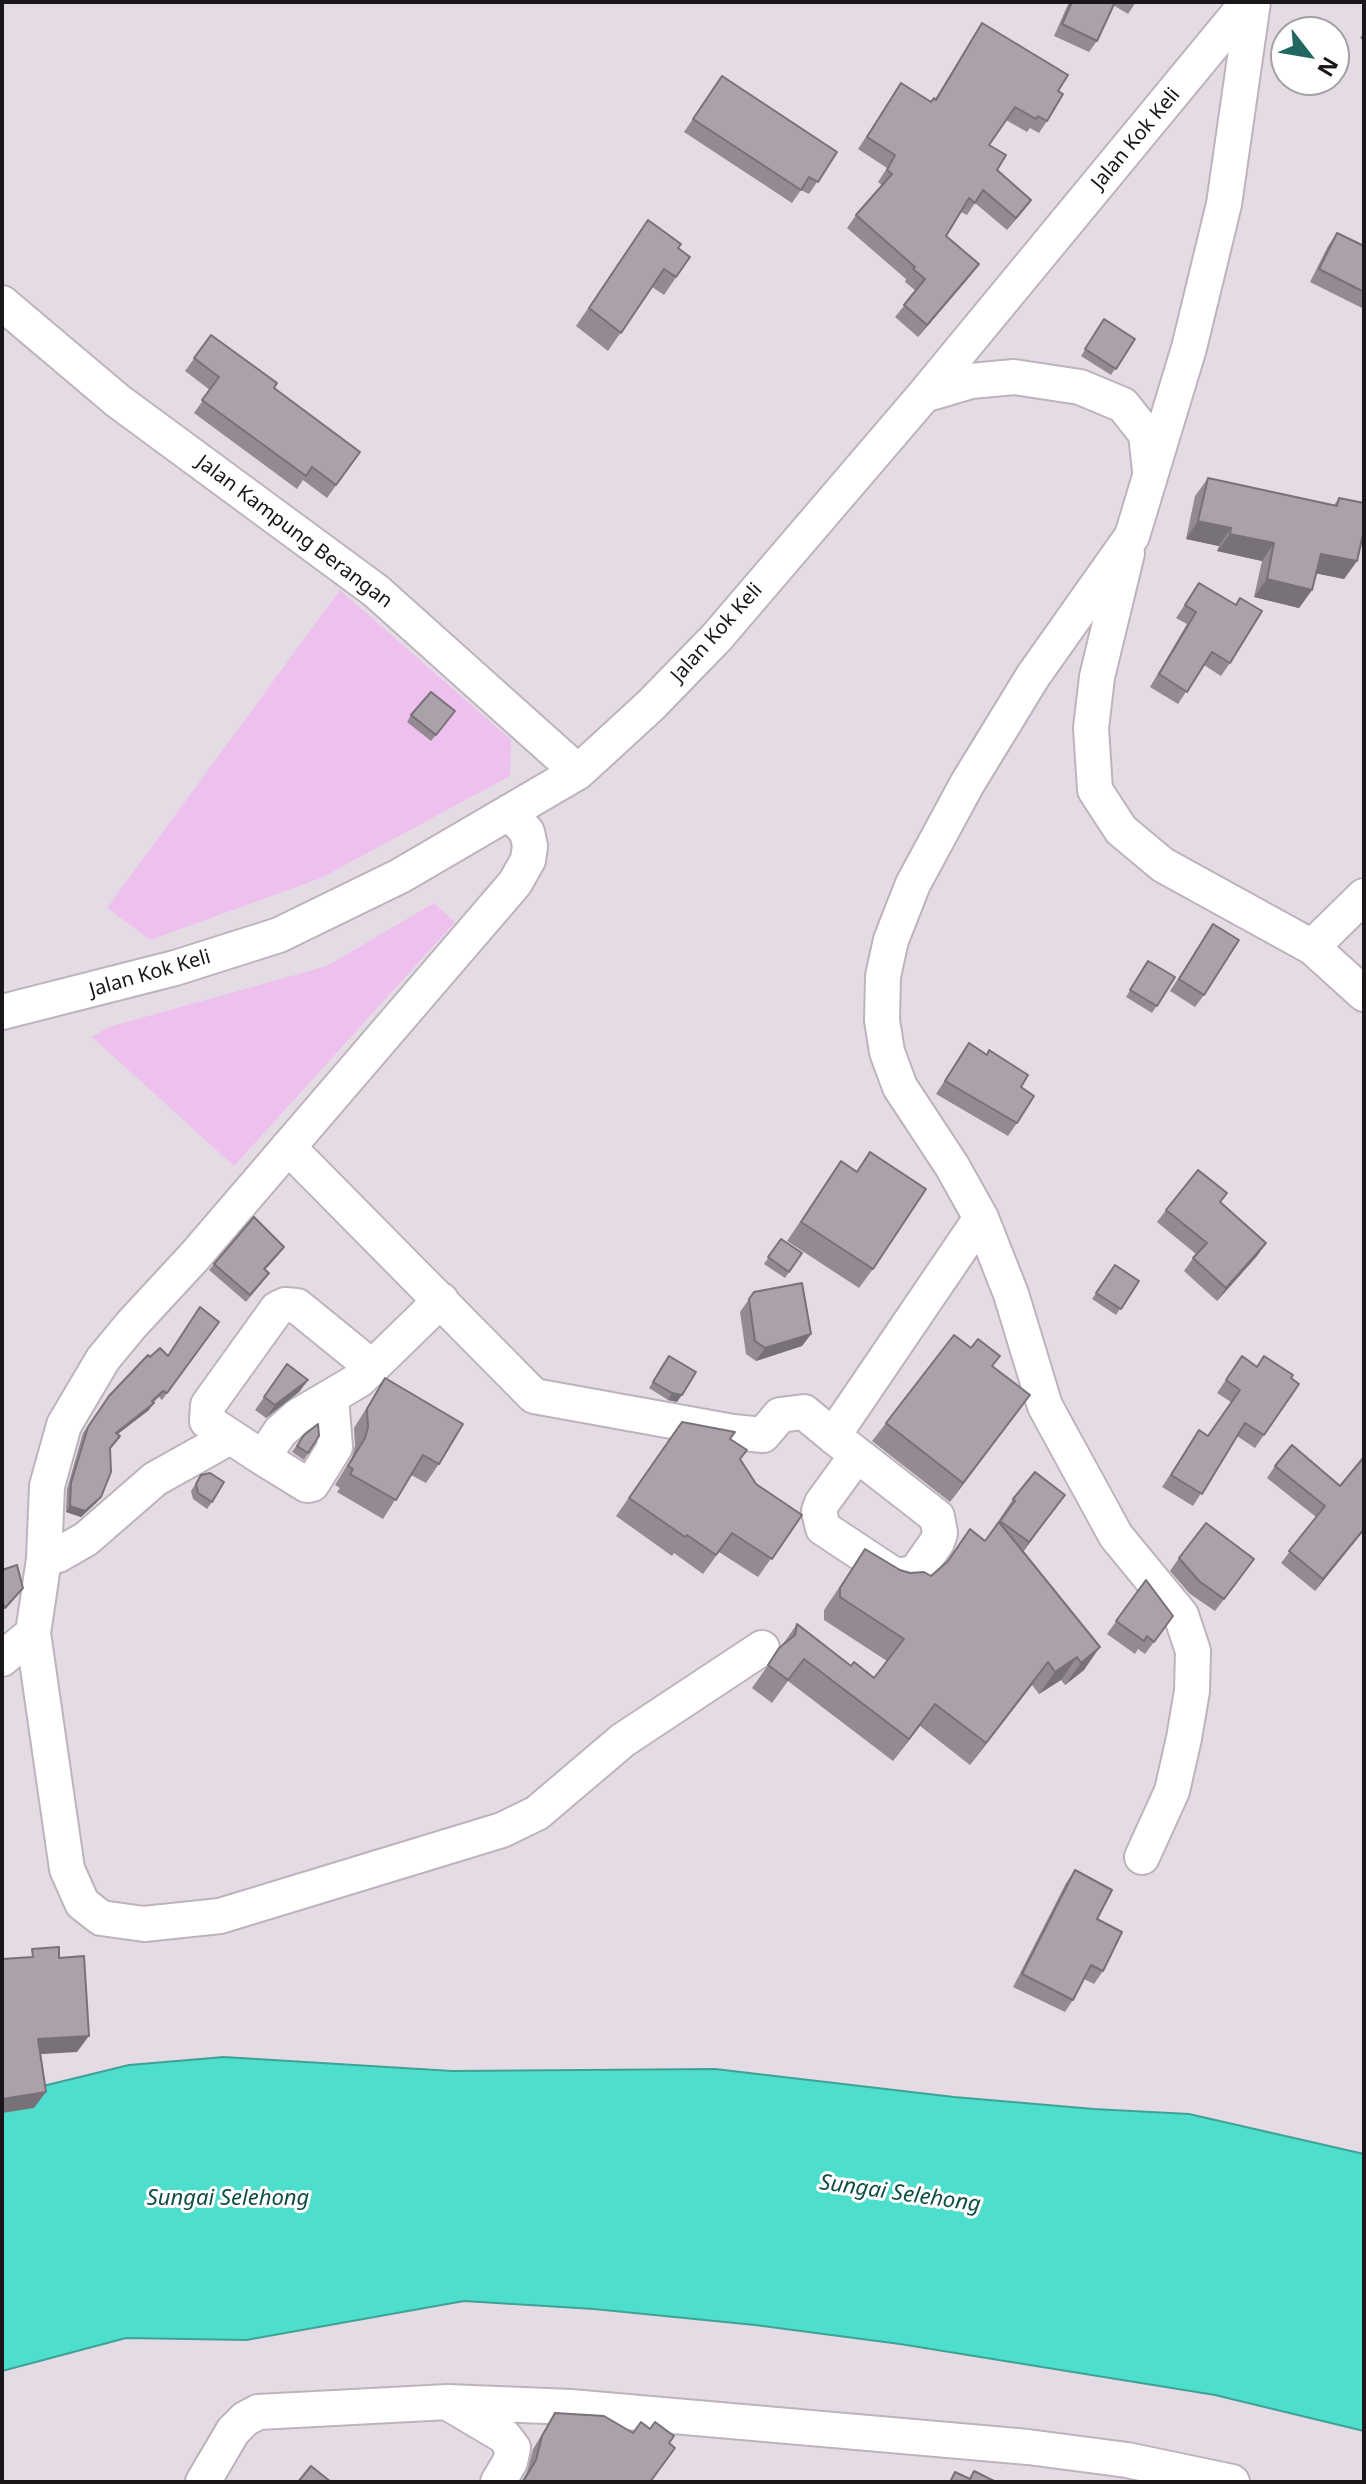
<!DOCTYPE html>
<html>
<head>
<meta charset="utf-8">
<style>
	body { margin:0 }
	#map { position:relative; width:1366px; height:2484px; overflow:hidden; background:#e5dbe5; font-family:"Noto Sans",sans-serif }
	canvas { display:block }
	.frame { position:absolute; inset:0; border:4px solid #191519; pointer-events:none }
	.north { position:absolute; left:1270px; top:16px; width:80px; height:80px; box-sizing:border-box; background:#fff; border:2px solid #a3a1a3; border-radius:50%; rotate:121deg; font-size:22px; font-weight:700; line-height:32px; text-align:center; color:#191519 }
	.north::after { content:''; display:block; margin:auto; width:28px; height:36px; background:#216960; clip-path:polygon(50% 0,100% 100%,50% 72%,0 100%) }
</style>
</head>
<body>
<div id="map">
<canvas width="1366" height="2484"></canvas>
<div class="frame"></div>
<div class="north">N</div>
</div>
<script>
const context = document.querySelector('canvas').getContext('2d');
context.lineJoin = 'round';
function fill(path, color) { context.fillStyle = color; context.fill(path, 'evenodd'); }
const shape = rows => new Path2D(rows.map(r => 'M' + r).join(''));
function trace(path, color, width, dash) { context.strokeStyle = color; context.lineWidth = width; context.lineCap = dash ? 'butt' : 'round'; context.setLineDash(dash || []); context.stroke(path); }
function drawText(font, color, halo, rows, align = 'center') {
  context.font = font + ' "Noto Sans",sans-serif'; context.lineWidth = 6; context.setLineDash([]); context.textBaseline = 'middle'; context.strokeStyle = halo; context.fillStyle = color; for (const [text, x, y, turn = 0] of rows) {
    context.save(); context.translate(x, y); context.rotate((+turn || 0) * Math.PI / 180); context.textAlign = isNaN(turn) ? turn : align; if (halo) context.strokeText(text, 0, 0); context.fillText(text, 0, 0); context.restore();
  }
}
fill(shape([
	[340,590,511,740,510,776,321,878,150,940,107,908],
	[434,903,455,922,234,1166,92,1037,109,1027,327,966]
]), '#eec0ee');
const water = shape([
	[224,2057,452,2071,715,2069,954,2097,1094,2109,1189,2114,1364,2154,1364,2431,1215,2395,900,2344,755,2325,594,2309,464,2301,246,2340,126,2338,2,2371,2,2096,129,2065,224,2057]
]);
fill(water, '#4edecc');
trace(water, '#3ea296', 2);
const minor = shape([
	[2,303,118,401,376,591,578,772],
	[924,395,971,381,1014,377,1080,387,1123,405,1146,434,1150,471],
	[1127,553,1097,677,1091,728,1095,790,1121,830,1163,865,1312,947,1364,994],
	[509,812,527,832,530,846,528,860,515,883,194,1257,132,1324,103,1359,64,1425,47,1486,44,1559,33,1633,67,1869,82,1903,101,1918,144,1924,220,1916,502,1830,537,1813,623,1740,762,1648],
	[1312,947,1364,896],
	[2,1012,175,968,279,935,400,876,578,772,651,705,717,637,924,395,1248,2],
	[288,1147,534,1396,733,1432,763,1435,780,1415,804,1412,833,1436],
	[372,1367,297,1306,285,1305,277,1309,208,1405,207,1421,263,1458,280,1432,298,1416,359,1380,441,1300],
	[857,1455,822,1503,819,1511,823,1528,891,1573,900,1576,916,1572,937,1542,940,1533,937,1517,833,1436,981,1218],
	[263,1458,307,1485,312,1484,335,1447,331,1398],
	[44,1559,58,1555,86,1539,155,1479,230,1437],
	[2,1659,33,1633],
	[1142,1857,1172,1791,1184,1738,1192,1691,1193,1651,1181,1615,1116,1536,1045,1406,1011,1294,981,1218,952,1166,900,1087,887,1052,882,1020,883,976,891,940,913,884,967,784,1033,676,1132,536,1189,348,1224,204,1253,2],
	[450,2404,504,2436,513,2448,510,2462,498,2482],
	[203,2482,233,2431,245,2419,258,2412,448,2402,571,2407,1028,2447,1127,2460,1232,2482]
]);
trace(minor, '#bdb3bc', 38);
trace(minor, '#fff', 34);
fill(shape([
	[1069,2,1136,2,1128,14,1113,5,1097,41,1089,52,1054,36],
	[982,23,1058,91,1047,121,1039,133,1030,128,1027,132,1006,120,989,145,997,170,1031,200,1007,230,975,203,967,215,961,212,946,236,970,276,918,337,895,317,916,291,905,282,906,279,847,228,856,215,882,185,878,182,887,168,858,149,893,95,931,102,935,99],
	[1364,32,1364,41,1360,38],
	[722,76,837,152,809,194,801,190,792,203,684,132],
	[648,220,678,248,690,257,664,295,652,287,608,351,576,326],
	[1337,233,1364,246,1364,309,1310,282,1328,246],
	[1104,319,1135,339,1111,375,1081,356],
	[211,335,274,388,360,452,327,498,303,480,297,489,194,413,210,390,185,371],
	[1208,478,1334,505,1339,498,1357,561,1344,579,1316,573,1312,590,1299,608,1254,597,1262,561,1217,551,1219,546,1186,539,1195,496],
	[1199,583,1230,663,1221,676,1204,665,1178,704,1150,687,1187,624,1176,618],
	[455,711,431,741,407,722,411,715],
	[1213,924,1204,995,1195,1007,1170,991],
	[1148,961,1175,977,1152,1013,1126,997],
	[969,1043,1017,1123,1008,1136,936,1094],
	[870,1152,873,1269,859,1288,787,1241,841,1161,857,1171],
	[1221,1202,1266,1243,1257,1256,1217,1301,1184,1271,1196,1254,1157,1222,1166,1210],
	[781,1239,802,1253,785,1278,764,1264],
	[279,1254,265,1270,264,1280,246,1302,209,1270,214,1264],
	[1115,1265,1139,1281,1116,1315,1092,1299],
	[754,1292,811,1334,802,1346,756,1361,746,1354,740,1312],
	[219,1322,162,1400,159,1397,153,1403,149,1410,118,1434,120,1436,110,1449,96,1503,81,1517,66,1512,67,1489,83,1433,109,1396,150,1357,168,1356],
	[971,1348,993,1366,1016,1414,950,1502,872,1441,886,1423],
	[1242,1356,1257,1366,1291,1378,1299,1384,1255,1448,1237,1436,1193,1506,1162,1487,1199,1430,1208,1436,1231,1402,1217,1393],
	[664,1362,677,1402,668,1400,649,1388],
	[287,1364,308,1380,299,1392,266,1418,255,1410],
	[385,1378,439,1464,426,1483,411,1475,383,1519,337,1492,340,1488,335,1485,352,1457,355,1445,354,1428],
	[682,1422,730,1439,740,1459,756,1484,802,1515,758,1577,719,1552,703,1574,674,1553,672,1556,616,1516],
	[304,1435,319,1436,304,1460,292,1452],
	[1275,1466,1364,1530,1315,1591,1281,1563,1316,1517,1267,1478],
	[201,1475,212,1502,207,1509,193,1499,191,1491],
	[1065,1495,1023,1552,1084,1670,1065,1685,1061,1680,1039,1694,1032,1685,970,1765,920,1726,893,1761,788,1681,772,1703,752,1688,797,1624,851,1666,874,1678,887,1661,824,1620,824,1610,865,1549,900,1570,931,1576,985,1541,1013,1499],
	[1179,1558,1245,1572,1215,1611,1190,1594,1170,1571],
	[1146,1580,1173,1616,1145,1654,1138,1649,1135,1654,1107,1634],
	[1075,1870,1097,1919,1103,1971,1094,1984,1084,1979,1073,2000,1065,2012,1013,1987,1066,1883],
	[555,2413,633,2433,650,2429,674,2436,522,2481,527,2472,533,2449]
]), '#938a93');
fill(shape([
	[1031,200,1022,212,1007,230,1016,218],
	[979,264,970,276,918,337,927,325],
	[1198,521,1231,528,1219,546,1186,539],
	[1230,534,1274,543,1262,561,1217,551],
	[1321,554,1357,561,1344,579,1309,572],
	[1267,579,1312,590,1299,608,1254,597],
	[1266,1243,1257,1256,1217,1301,1226,1288],
	[811,1334,802,1346,756,1361,765,1348],
	[308,1380,299,1392,266,1418,275,1405],
	[672,1393,682,1395,677,1402,668,1400],
	[1030,1395,1016,1414,950,1502,963,1483],
	[154,1403,149,1410,111,1439,116,1433],
	[1065,1495,1048,1518,1013,1565,1029,1542],
	[101,1497,96,1503,81,1517,66,1512,70,1506],
	[1364,1529,1364,1530,1315,1591,1323,1579],
	[1100,1647,1084,1670,1065,1685,1081,1663],
	[1077,1657,1061,1680,1039,1694,1055,1672],
	[1048,1662,1032,1685,970,1765,986,1743],
	[935,1704,920,1726,893,1761,909,1739],
	[89,2036,77,2052,26,2055,38,2039],
	[46,2092,34,2108,2,2113,2,2099]
]), '#787178');
const building = shape([
	[1072,2,1115,2,1097,41,1062,24,1072,2],
	[982,23,1068,75,1058,91,1063,94,1047,121,1038,116,1036,119,1015,107,989,145,1006,155,997,170,1031,200,1016,218,983,190,975,203,969,198,946,236,979,264,927,325,904,305,925,279,913,269,915,267,856,215,892,174,887,170,895,155,867,137,901,83,931,102,934,98,936,100,982,23],
	[722,76,837,152,818,182,809,177,801,190,693,119,722,76],
	[648,220,681,244,678,248,690,257,676,277,664,269,621,333,589,308,648,220],
	[1337,233,1364,246,1364,292,1319,269,1337,233],
	[1104,319,1135,339,1116,369,1085,349,1104,319],
	[211,335,277,383,274,388,360,452,336,485,312,467,306,476,202,400,219,377,194,358,211,335],
	[1208,478,1337,506,1339,498,1364,503,1364,530,1357,561,1321,554,1312,590,1267,579,1274,543,1230,534,1231,528,1198,521,1208,478],
	[1199,583,1236,605,1240,598,1262,611,1230,663,1212,652,1187,692,1159,674,1196,612,1185,605,1199,583],
	[431,692,455,711,436,735,411,715,431,692],
	[1213,924,1239,940,1204,995,1179,979,1213,924],
	[1148,961,1175,977,1157,1006,1130,990,1148,961],
	[969,1043,987,1055,989,1050,1028,1075,1021,1087,1034,1096,1017,1123,945,1081,969,1043],
	[870,1152,926,1189,873,1269,801,1222,841,1161,857,1172,870,1152],
	[1198,1170,1227,1193,1220,1202,1266,1243,1226,1288,1193,1258,1207,1243,1166,1210,1198,1170],
	[254,1217,284,1247,264,1269,269,1273,250,1295,214,1264,254,1217],
	[781,1239,802,1253,789,1272,768,1257,781,1239],
	[1115,1265,1139,1281,1121,1309,1096,1293,1115,1265],
	[802,1283,811,1334,765,1348,755,1341,749,1299,754,1292,802,1283],
	[200,1307,219,1322,167,1393,163,1391,152,1401,154,1403,116,1433,120,1436,110,1448,111,1472,101,1497,85,1511,70,1506,71,1483,88,1427,109,1396,148,1355,150,1357,160,1348,168,1356,200,1307],
	[954,1335,971,1348,978,1339,1000,1356,992,1366,1030,1395,963,1483,886,1423,954,1335],
	[669,1356,696,1372,682,1395,672,1393,653,1382,669,1356],
	[1242,1356,1257,1367,1264,1356,1293,1375,1291,1378,1299,1384,1264,1435,1245,1423,1202,1494,1171,1475,1199,1430,1208,1436,1240,1390,1226,1380,1242,1356],
	[287,1364,308,1380,275,1405,264,1397,287,1364],
	[385,1378,463,1424,439,1464,423,1455,396,1500,350,1474,353,1469,348,1466,365,1438,368,1427,367,1409,385,1378],
	[682,1422,735,1432,730,1439,747,1450,740,1459,756,1484,802,1515,772,1559,732,1533,716,1555,687,1535,685,1537,629,1498,682,1422],
	[318,1424,319,1436,308,1453,297,1446,304,1435,318,1424],
	[1292,1445,1340,1486,1364,1457,1364,1529,1323,1579,1289,1551,1325,1506,1275,1466,1292,1445],
	[1035,1472,1065,1495,1029,1542,1000,1521,1015,1501,1013,1499,1035,1472],
	[210,1473,224,1482,212,1502,198,1493,196,1484,201,1475,210,1473],
	[999,1522,1100,1647,1081,1663,1077,1657,1055,1672,1048,1662,986,1743,935,1704,909,1739,804,1659,788,1680,768,1665,779,1648,795,1635,797,1624,851,1666,854,1662,874,1678,904,1639,840,1597,840,1588,865,1549,900,1570,910,1573,924,1572,931,1576,948,1561,970,1529,985,1541,999,1522],
	[1206,1523,1254,1559,1224,1599,1199,1581,1179,1558,1206,1523],
	[17,1565,23,1588,5,1608,2,1602,2,1570,17,1565],
	[1146,1580,1173,1616,1154,1642,1147,1636,1144,1641,1116,1621,1146,1580],
	[1075,1870,1112,1890,1097,1919,1122,1932,1103,1971,1091,1965,1073,2000,1022,1974,1075,1870],
	[59,1947,59,1958,84,1956,89,2036,38,2039,46,2092,2,2099,2,1959,33,1957,32,1949,59,1947],
	[555,2413,604,2416,633,2433,641,2422,650,2429,655,2422,674,2436,669,2443,675,2448,650,2482,521,2482,524,2480,536,2460,542,2436,555,2413],
	[311,2466,331,2482,298,2482,311,2466],
	[974,2471,996,2482,950,2482,955,2472,970,2479,974,2471]
]);
fill(building, '#aba1ab');
trace(building, '#787178', 2);
drawText('20px', '#191519', '#fff', [
	["Jalan Kok Keli",1136,139,-50],
	["Jalan Kampung Berangan",294,532,37],
	["Jalan Kok Keli",717,633,-48],
	["Jalan Kok Keli",150,974,-16]
]);
drawText('italic 22px', '#0f4e46', '#fff', [
	["Sungai Selehong",900,2194,8],
	["Sungai Selehong",228,2199]
]);
</script>
</body>
</html>
